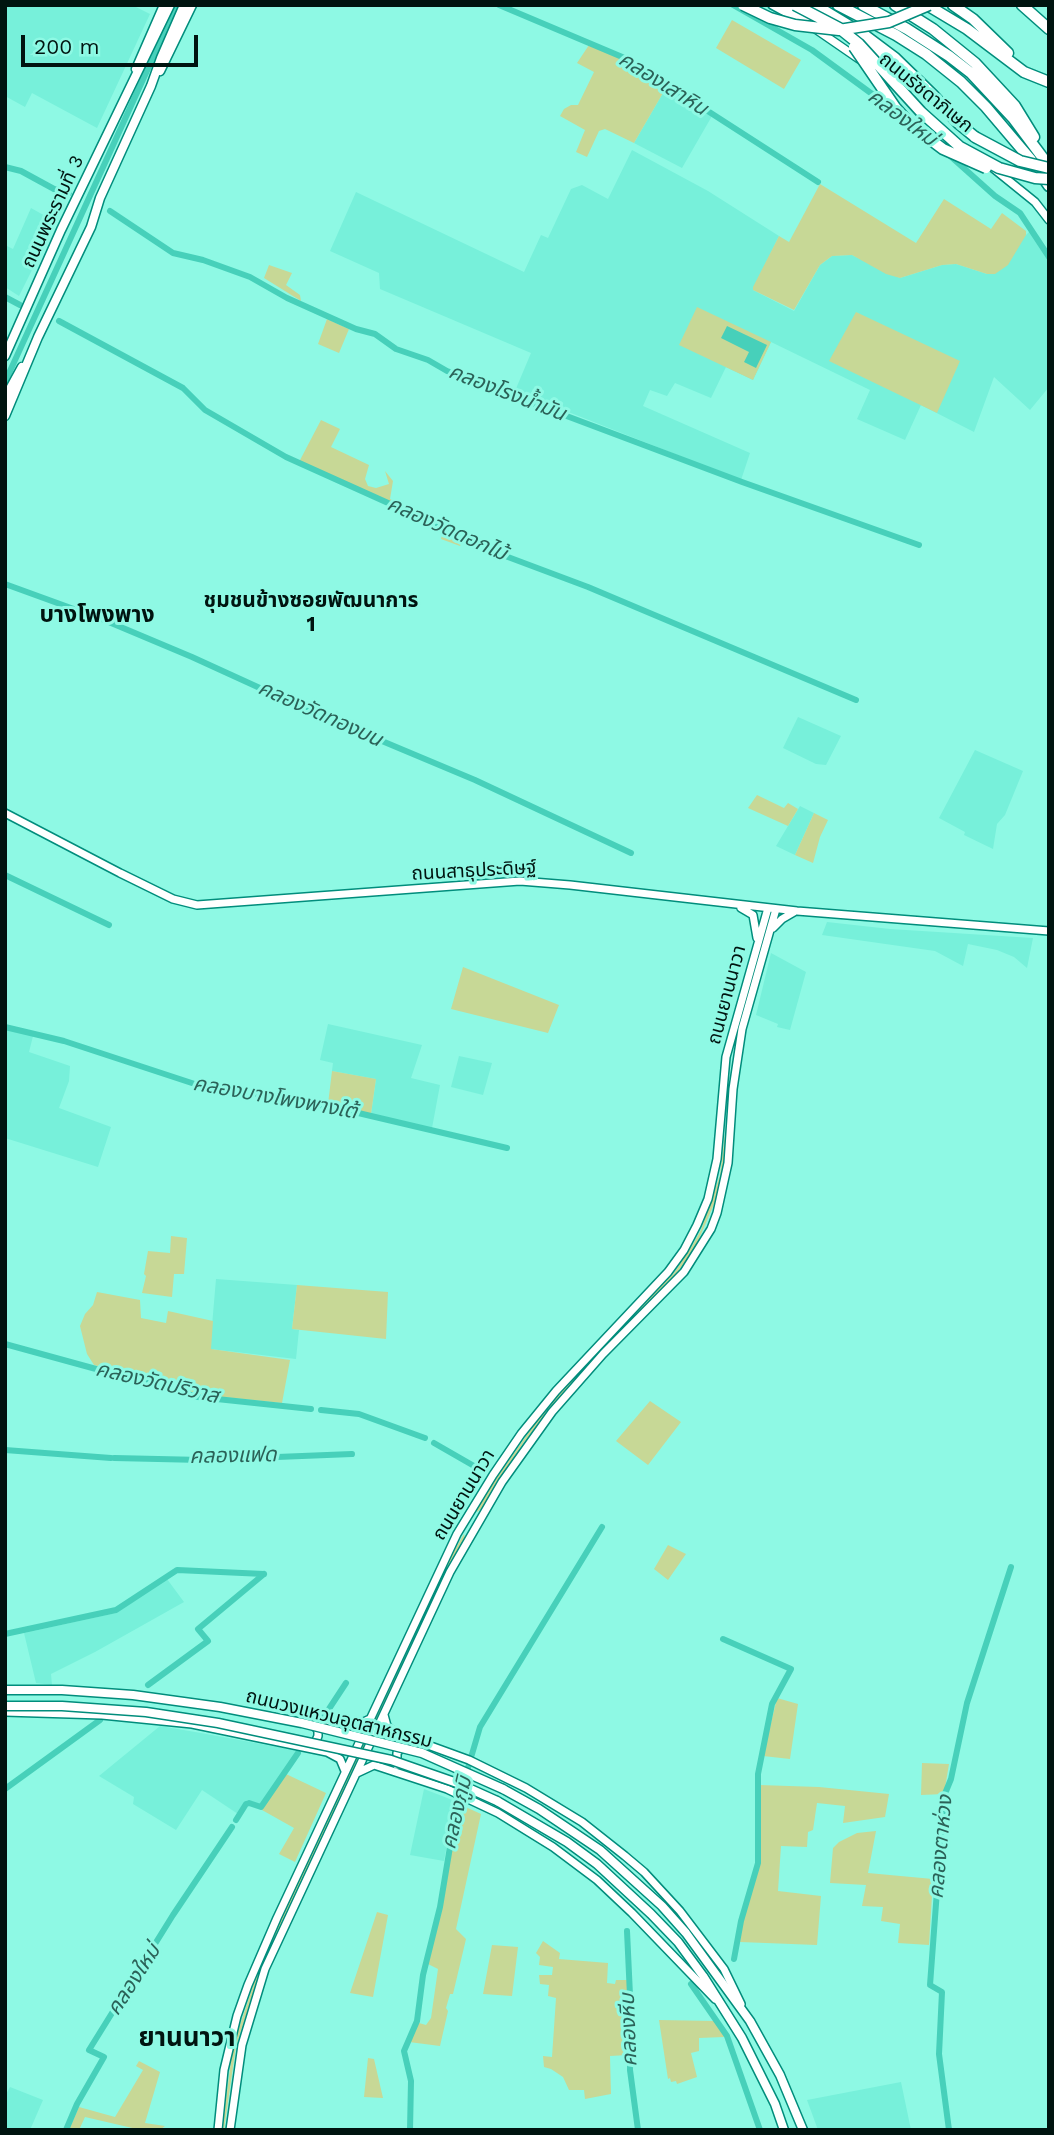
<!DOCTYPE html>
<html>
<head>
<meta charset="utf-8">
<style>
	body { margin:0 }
	#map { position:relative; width:1054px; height:2135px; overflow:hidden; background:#8ef9e4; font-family:"Work Sans",sans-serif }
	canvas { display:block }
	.frame { position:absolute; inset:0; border:7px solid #001410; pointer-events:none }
	.scale { position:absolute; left:21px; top:35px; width:177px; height:32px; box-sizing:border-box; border:4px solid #001410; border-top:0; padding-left:9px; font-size:21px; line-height:24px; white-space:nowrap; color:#001410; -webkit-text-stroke:5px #8ef9e4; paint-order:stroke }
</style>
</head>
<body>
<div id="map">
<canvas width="1054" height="2135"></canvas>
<div class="frame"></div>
<div class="scale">200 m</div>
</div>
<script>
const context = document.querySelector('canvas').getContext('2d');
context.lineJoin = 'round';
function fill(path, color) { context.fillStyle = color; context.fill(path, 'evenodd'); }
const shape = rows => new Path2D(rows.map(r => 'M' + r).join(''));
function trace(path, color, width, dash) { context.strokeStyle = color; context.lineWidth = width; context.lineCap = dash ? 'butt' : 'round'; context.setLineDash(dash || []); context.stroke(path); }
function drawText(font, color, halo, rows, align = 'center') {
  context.font = font + ' "Work Sans","Noto Sans Thai",sans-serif'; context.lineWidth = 6; context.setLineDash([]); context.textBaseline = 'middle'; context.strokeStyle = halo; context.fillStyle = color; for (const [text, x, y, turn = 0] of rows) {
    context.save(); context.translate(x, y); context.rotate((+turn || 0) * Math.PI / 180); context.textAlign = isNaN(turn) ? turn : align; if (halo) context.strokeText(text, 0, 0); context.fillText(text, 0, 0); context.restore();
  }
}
fill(shape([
	[5,5,132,5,150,14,97,128,32,93,25,107,5,96],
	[667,86,712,116,682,168,634,143],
	[632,150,708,191,779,236,753,290,794,311,820,265,832,256,852,255,900,278,942,265,956,264,987,274,1030,231,1049,261,1049,387,1030,410,994,377,974,432,921,405,905,440,857,419,870,390,771,342,753,380,726,367,711,398,675,383,667,396,650,390,643,406,750,453,741,480,515,391,531,353,380,289,379,273,330,251,356,192,524,272,541,235,548,238,571,189,582,185,608,199],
	[31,208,56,222,19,296,5,287,5,245,13,249],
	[798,717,841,736,826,765,816,764,783,748],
	[975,750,1023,771,1005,815,997,824,993,849,964,835,965,832,939,818],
	[800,806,814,813,795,855,776,846],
	[827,922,890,929,1033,938,1027,968,1014,957,997,950,968,944,963,966,935,951,822,935],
	[771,953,806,972,790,1030,777,1027,778,1024,756,1015],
	[328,1024,422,1045,411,1078,440,1085,432,1128,371,1114,376,1079,332,1071,333,1063,320,1060],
	[5,1029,33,1036,29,1052,70,1066,69,1081,59,1108,111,1127,98,1167,5,1138],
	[459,1056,492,1063,483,1095,451,1087],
	[216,1279,297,1285,292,1329,299,1330,296,1359,210,1349],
	[167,1579,184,1602,95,1652,51,1674,52,1685,36,1683,24,1633,116,1613],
	[160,1726,201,1733,299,1751,261,1806,247,1800,238,1814,202,1790,176,1830,133,1804,134,1797,99,1776],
	[424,1789,455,1801,444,1861,410,1855],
	[901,2082,911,2130,818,2130,807,2100],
	[10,2087,43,2100,30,2130,5,2130,5,2096]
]), '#77f0da');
fill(shape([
	[732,20,801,60,784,89,716,48],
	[589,45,630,62,667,86,634,143,605,129,599,131,587,157,576,152,585,130,560,116,564,109,571,105,578,105,594,72,577,63],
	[820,184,916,243,944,199,991,229,1002,213,1026,231,1026,235,1008,265,995,274,987,274,956,264,942,265,900,278,886,274,852,255,832,256,820,265,794,310,753,290,753,287,779,236,789,242],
	[269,265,292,273,286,285,300,295,301,301,264,278],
	[697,307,771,342,753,380,679,345],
	[856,312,960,361,937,413,829,361],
	[327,319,349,329,339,353,318,344],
	[321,420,340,429,331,447,369,465,365,479,368,486,376,488,389,484,385,471,393,481,390,499,466,536,460,546,441,539,443,530,299,462],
	[757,795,784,808,788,803,798,809,788,826,748,808],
	[814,813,828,820,820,837,813,863,795,855],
	[463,967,559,1005,548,1033,451,1009],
	[332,1071,376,1079,371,1114,328,1104],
	[726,1125,724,1161,718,1195,695,1248,674,1277,570,1385,524,1442,482,1508,477,1512,476,1507,541,1415,600,1347,674,1273,692,1246,701,1230,720,1175],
	[171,1236,187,1238,184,1274,174,1274,172,1297,142,1293,146,1276,144,1274,148,1251,170,1253],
	[297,1285,388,1292,386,1339,292,1329],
	[97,1292,140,1300,141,1318,166,1323,168,1311,213,1321,211,1349,290,1360,282,1403,204,1395,94,1365,87,1354,80,1326,85,1314,93,1305],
	[650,1401,681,1422,648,1465,616,1441],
	[464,1534,465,1538,444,1575,258,1978,236,2046,224,2130,222,2130,233,2046,260,1965,444,1568],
	[668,1545,686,1554,668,1580,654,1569],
	[777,1698,798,1704,790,1759,763,1756],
	[922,1763,949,1764,944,1794,921,1795],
	[286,1774,326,1793,295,1862,279,1854,294,1828,262,1810],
	[759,1785,819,1787,889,1794,885,1817,843,1823,845,1806,817,1803,813,1830,808,1832,807,1847,781,1846,778,1891,821,1896,817,1945,740,1942,742,1924,759,1866],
	[459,1804,481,1814,456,1929,466,1939,453,1994,450,1994,446,2008,448,2011,440,2046,409,2042,419,2023,426,2025,431,2018,438,1969,428,1964,442,1909],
	[876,1831,868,1873,933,1879,929,1945,898,1943,900,1924,881,1921,883,1907,862,1906,866,1885,830,1883,833,1848,839,1842,857,1833],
	[377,1912,388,1915,373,1997,350,1993],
	[543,1941,560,1953,559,1959,608,1963,607,1983,615,1984,616,1980,627,1980,630,2015,628,2055,610,2056,611,2094,585,2099,584,2090,569,2090,563,2077,551,2069,544,2067,543,2056,552,2057,556,1998,548,1996,549,1985,540,1984,539,1975,552,1975,553,1967,539,1965,540,1957,536,1953],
	[492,1945,518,1947,512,1996,483,1994],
	[659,2020,714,2021,722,2031,724,2037,699,2038,699,2051,691,2053,697,2077,677,2084,676,2081,671,2082,670,2078,668,2079],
	[368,2058,374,2059,383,2098,364,2097],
	[139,2061,160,2072,145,2123,165,2126,160,2130,141,2130,85,2117,79,2130,69,2130,79,2107,115,2117,143,2070,136,2066]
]), '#c7d896');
fill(shape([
	[727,326,767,345,756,368,744,362,749,352,721,338]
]), '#47d0ba');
trace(shape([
	[499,5,627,59,818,182],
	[733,5,812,50,894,110],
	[948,154,995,196,1020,213,1049,257],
	[5,167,21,171,54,189,69,193],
	[110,211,173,253,203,260,250,277,287,298,356,329,375,334,396,349,428,360,447,371,742,482,919,545],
	[5,297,20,305],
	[59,321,183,388,205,410,286,457,508,557,588,587,856,700],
	[5,382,177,5],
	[5,584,104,620,192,657,308,710,475,780,631,853],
	[5,875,109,925],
	[5,1027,64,1041,210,1089,252,1093,337,1108,507,1148],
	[5,1344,198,1397,311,1409],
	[321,1410,359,1414,425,1438],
	[434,1443,474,1466],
	[5,1450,111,1458],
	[114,1458,202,1460,352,1454],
	[5,1634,116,1610,177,1570,264,1574],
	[723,1639,791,1669,772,1704,758,1774,758,1863,741,1921,734,1959],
	[148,1685,208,1641,198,1629,264,1574],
	[323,1718,346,1683],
	[5,1789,100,1720],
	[236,1820,246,1804,249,1803,261,1807,298,1753],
	[627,1931,631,2017,630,2070,638,2130],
	[691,1984,727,2036,760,2130],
	[66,2130,77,2104,104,2057,89,2050,173,1915,232,1827],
	[410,2130,411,2081,404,2051,417,2021,423,1975,440,1907,457,1805,480,1727,602,1527],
	[949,2130,939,2054,942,1992,930,1985,944,1796,951,1779,967,1703,1011,1567]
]), '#47d0ba', 6);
const secondary = shape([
	[772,5,814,28,859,59],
	[993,168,1035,202,1049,220],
	[5,813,120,873,173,899,197,905,520,881,570,885,797,911,1049,931],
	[741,908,753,915,757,938],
	[773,928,782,919,794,912],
	[5,1712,102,1715,192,1724,327,1752,340,1759,345,1771],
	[384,1715,387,1726,395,1733,469,1760,526,1788,582,1822,625,1856,644,1872,680,1911,724,1969,741,2004],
	[325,1726,355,1726,370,1719],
	[310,1745,315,1743,318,1736,318,1730,312,1724],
	[397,1765,397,1753,406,1742,413,1742],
	[357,1773,374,1765,447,1789,498,1813,553,1847,597,1880,632,1913,715,1999],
	[218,2130,224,2070,237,2016,248,1985,277,1918,457,1534,493,1475,521,1434,556,1391,668,1272,684,1250,697,1225,708,1199,717,1159,726,1057,768,908],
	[230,2130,242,2045,265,1969,450,1572,502,1482,552,1412,603,1354,684,1272,711,1229,717,1213,728,1163,733,1089,742,1029,776,909]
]);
const primary = shape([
	[136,69,164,5],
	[160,71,192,5],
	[5,356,61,230,170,5],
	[5,398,22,367],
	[5,416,38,337,91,227,100,198,151,86,161,58,184,5],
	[503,1789,539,1809,600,1850,662,1906,686,1933,750,2021,780,2075,803,2130],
	[497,1801,567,1842,597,1864,651,1914,678,1942,703,1976,742,2038,775,2104,784,2130]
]);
const highway = shape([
	[784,5,813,20],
	[815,5,863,34,895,58,934,96,958,123,975,137],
	[838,5,896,35,926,54,961,82,986,107,1031,160,1049,186],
	[863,5,907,29,949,56,971,73,1013,118,1049,166],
	[895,5,933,29,975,63,1015,106,1034,137],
	[927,5,967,29,1024,72,1049,82],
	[953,5,973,19,1008,53],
	[1022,5,1049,29],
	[864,46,891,64,913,84]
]);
trace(secondary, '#018d7c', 10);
trace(primary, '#018d7c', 11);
trace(highway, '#018d7c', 13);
trace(secondary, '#fff', 7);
trace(primary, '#fff', 8);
trace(highway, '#fff', 10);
const primaryBridge = shape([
	[5,1690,62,1690,133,1695,220,1707,302,1723,422,1753,503,1789],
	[5,1706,62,1706,146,1712,218,1723,391,1760,457,1783,497,1801]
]);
const highwayBridge = shape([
	[743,5,770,18,795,25,839,30,889,22,929,5],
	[795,5,839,28,859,44,921,112,960,147,999,168,1035,178,1049,179],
	[854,47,895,107,911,125,943,149,986,168],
	[975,137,1020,161,1049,168]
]);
trace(primaryBridge, '#018d7c', 11, []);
trace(highwayBridge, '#018d7c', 13, []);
trace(primaryBridge, '#fff', 8);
trace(highwayBridge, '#fff', 10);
drawText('19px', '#001410', '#8ef9e4', [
	["ถนนรัชดาภิเษก",926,93,39],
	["ถนนพระรามที่ 3",53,212,-65],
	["ถนนสาธุประดิษฐ์",474,871,-3],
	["ถนนยานนาวา",727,995,-75],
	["ถนนยานนาวา",464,1495,-59],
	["ถนนวงแหวนอุตสาหกรรม",339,1719,14]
]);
drawText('italic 21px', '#2b6258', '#8ef9e4', [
	["คลองเสาหิน",663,84,32],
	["คลองใหม่",902,118,37],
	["คลองโรงน้ำมัน",507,393,21],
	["คลองวัดดอกไม้",447,529,24],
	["คลองวัดทองบน",320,714,24],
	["คลองบางโพงพางใต้",275,1098,10],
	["คลองวัดปริวาส",157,1383,13],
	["คลองแฟด",233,1456,-1],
	["คลองภูมิ",457,1813,-77],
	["คลองตาห่วง",941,1847,-85],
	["คลองใหม่",134,1980,-57],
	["คลองหีบ",629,2030,-92]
]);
drawText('bold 21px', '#001410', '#8ef9e4', [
	["ชุมชนข้างซอยพัฒนาการ",311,601],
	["1",311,625]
]);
drawText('bold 23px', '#001410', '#8ef9e4', [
	["บางโพงพาง",97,615]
]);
drawText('bold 26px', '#001410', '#8ef9e4', [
	["ยานนาวา",187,2038]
]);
</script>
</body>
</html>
